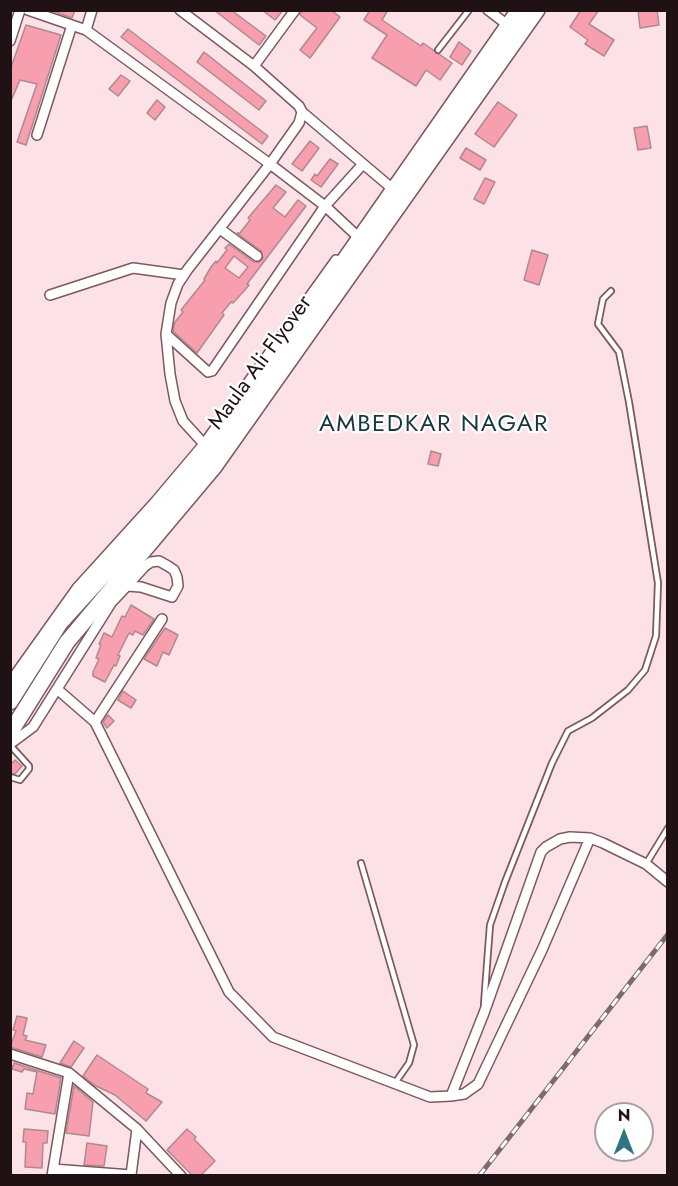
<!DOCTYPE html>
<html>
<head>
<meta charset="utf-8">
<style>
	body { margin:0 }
	#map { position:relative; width:678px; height:1186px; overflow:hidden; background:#fce2e6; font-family:Jost,sans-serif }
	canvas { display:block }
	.frame { position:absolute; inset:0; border:12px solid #201214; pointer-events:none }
	.north { position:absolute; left:594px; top:1102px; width:60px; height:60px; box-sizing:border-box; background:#fff; border:2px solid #a6a0a1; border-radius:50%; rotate:0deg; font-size:16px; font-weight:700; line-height:24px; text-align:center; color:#201214 }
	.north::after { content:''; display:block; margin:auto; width:21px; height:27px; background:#307384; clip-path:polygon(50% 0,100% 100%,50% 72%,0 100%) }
</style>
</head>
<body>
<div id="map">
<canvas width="678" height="1186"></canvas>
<div class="frame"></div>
<div class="north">N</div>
</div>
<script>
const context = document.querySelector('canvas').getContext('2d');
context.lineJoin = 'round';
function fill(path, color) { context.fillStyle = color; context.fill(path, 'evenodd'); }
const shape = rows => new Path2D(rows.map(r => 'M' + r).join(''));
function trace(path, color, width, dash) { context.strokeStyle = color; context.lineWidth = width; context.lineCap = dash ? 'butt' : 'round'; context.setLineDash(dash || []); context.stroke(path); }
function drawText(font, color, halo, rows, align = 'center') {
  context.font = font + ' Jost,sans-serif'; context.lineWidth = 4.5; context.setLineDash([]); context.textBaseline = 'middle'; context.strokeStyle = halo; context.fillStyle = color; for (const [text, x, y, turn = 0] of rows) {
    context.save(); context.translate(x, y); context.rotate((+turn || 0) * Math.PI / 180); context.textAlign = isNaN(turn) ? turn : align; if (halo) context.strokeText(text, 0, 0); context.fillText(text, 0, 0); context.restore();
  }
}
const building = shape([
	[50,10,75,10,72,18,50,10],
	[214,10,231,10,266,36,259,45,214,10],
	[262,10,283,10,275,20,262,10],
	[302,10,331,10,340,17,310,58,300,50,317,28,300,15,302,10],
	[370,10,388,10,382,20,421,46,423,43,452,63,440,80,426,70,416,86,372,58,387,35,364,20,370,10],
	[581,10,599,10,589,24,614,40,604,56,585,44,588,40,570,27,581,10],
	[638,10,657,10,659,25,640,28,638,10],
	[26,25,61,35,26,145,17,142,37,84,20,80,10,103,10,70,26,25],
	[128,29,268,136,262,144,121,37,128,29],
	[459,42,471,51,462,65,450,57,459,42],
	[204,52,266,101,259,110,197,62,204,52],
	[121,75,130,81,118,96,109,89,121,75],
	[157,100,165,107,155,120,147,113,157,100],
	[498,102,517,115,494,147,475,134,498,102],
	[647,126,651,148,638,150,634,128,647,126],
	[310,141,319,148,302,171,292,164,310,141],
	[466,148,486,160,480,170,460,158,466,148],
	[330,159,338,164,321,187,311,180,315,174,317,176,330,159],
	[485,178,495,182,484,204,474,199,485,178],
	[276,185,286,192,273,208,285,217,298,200,306,206,247,284,249,285,244,291,233,303,231,302,222,313,224,315,197,353,173,331,175,322,183,312,181,310,205,280,204,279,211,267,216,261,217,263,227,250,225,248,229,244,254,262,259,262,263,259,261,251,237,233,240,233,250,220,248,218,276,185],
	[234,256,248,267,239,278,225,268,234,256],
	[532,250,548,255,539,285,524,280,532,250],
	[431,451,441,454,438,466,428,464,431,451],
	[131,605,154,619,143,635,135,631,133,635,129,633,118,655,120,656,116,666,114,665,105,682,93,676,93,672,99,659,96,658,101,645,99,644,104,633,112,637,122,616,125,617,131,605],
	[165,628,178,635,169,655,163,652,157,666,144,659,165,628],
	[123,691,136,700,131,708,118,700,123,691],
	[108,715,114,721,107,728,103,722,108,715],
	[15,760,22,766,15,774,10,773,10,765,15,760],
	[17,1016,27,1018,23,1035,27,1036,25,1040,46,1045,42,1057,10,1047,16,1031,13,1030,17,1016],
	[74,1041,84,1048,71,1067,60,1063,74,1041],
	[97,1055,148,1089,146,1093,162,1102,146,1121,115,1095,94,1085,83,1076,97,1055],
	[14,1063,61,1078,55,1114,25,1109,27,1093,33,1094,37,1072,24,1069,22,1072,12,1069,14,1063],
	[74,1086,93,1102,89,1136,66,1133,74,1086],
	[24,1129,48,1131,47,1143,43,1143,42,1168,25,1167,26,1142,23,1142,24,1129],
	[187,1129,196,1137,194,1139,215,1161,200,1176,193,1176,167,1150,187,1129],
	[87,1143,107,1146,104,1166,84,1165,87,1143]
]);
fill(building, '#f89faf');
trace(building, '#b0888e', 1.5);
const service = shape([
	[438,50,469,10],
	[10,745,29,766,29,769,20,780,10,777],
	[361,863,414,1045,409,1063,395,1083],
	[646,864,668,828],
	[484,1004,490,925,505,882,552,763,568,731,592,718,628,690,645,670,656,636,658,583,629,402,619,352,598,324,603,299,611,291]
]);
const minor = shape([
	[28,10,86,30,270,164,325,206,355,234],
	[180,10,254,66,299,106,302,112,299,123,270,164,188,269,178,284,171,303,166,334,170,374,175,401,183,421,204,444],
	[488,10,505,23],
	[86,30,92,10],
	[10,41,20,10],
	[254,66,295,10],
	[302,112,388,185],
	[37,135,72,25],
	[220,229,257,256],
	[50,295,133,268,184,275],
	[166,334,208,372,212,371,325,206,363,164],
	[10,682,77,588,155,502,204,444,336,260],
	[57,689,95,722,229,992,273,1037,430,1097,451,1096,484,1013,541,852,546,847,560,839,570,837,590,838,603,843,646,864,668,882],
	[95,722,162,619],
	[10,744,33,727,111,603,127,586,145,566,151,562,159,561,168,566,174,570,177,577,178,586,172,597,141,587,127,586],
	[10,1054,69,1073,137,1129,181,1176],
	[451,1096,464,1094,478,1084,542,950,590,838],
	[53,1169,131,1175,137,1129],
	[52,1176,69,1073]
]);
const primary = shape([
	[10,702,60,623,174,498,205,460,519,10],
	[10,733,67,642,214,467,537,10]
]);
trace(service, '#7d585e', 8);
trace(minor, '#7d585e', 12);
trace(primary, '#7d585e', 18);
trace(service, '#fff', 4.5);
trace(minor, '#fff', 9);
trace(primary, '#fff', 15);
const rail = shape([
	[479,1176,668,934]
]);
trace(rail, '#7d6a6d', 5);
trace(rail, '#fff', 3, [9]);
drawText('22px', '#201214', '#fff', [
	["Maula Ali Flyover",261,363,-54]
]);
context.letterSpacing = '1.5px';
drawText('24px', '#17373f', '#fff', [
	["AMBEDKAR NAGAR",434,425]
]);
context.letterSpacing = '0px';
</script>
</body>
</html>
